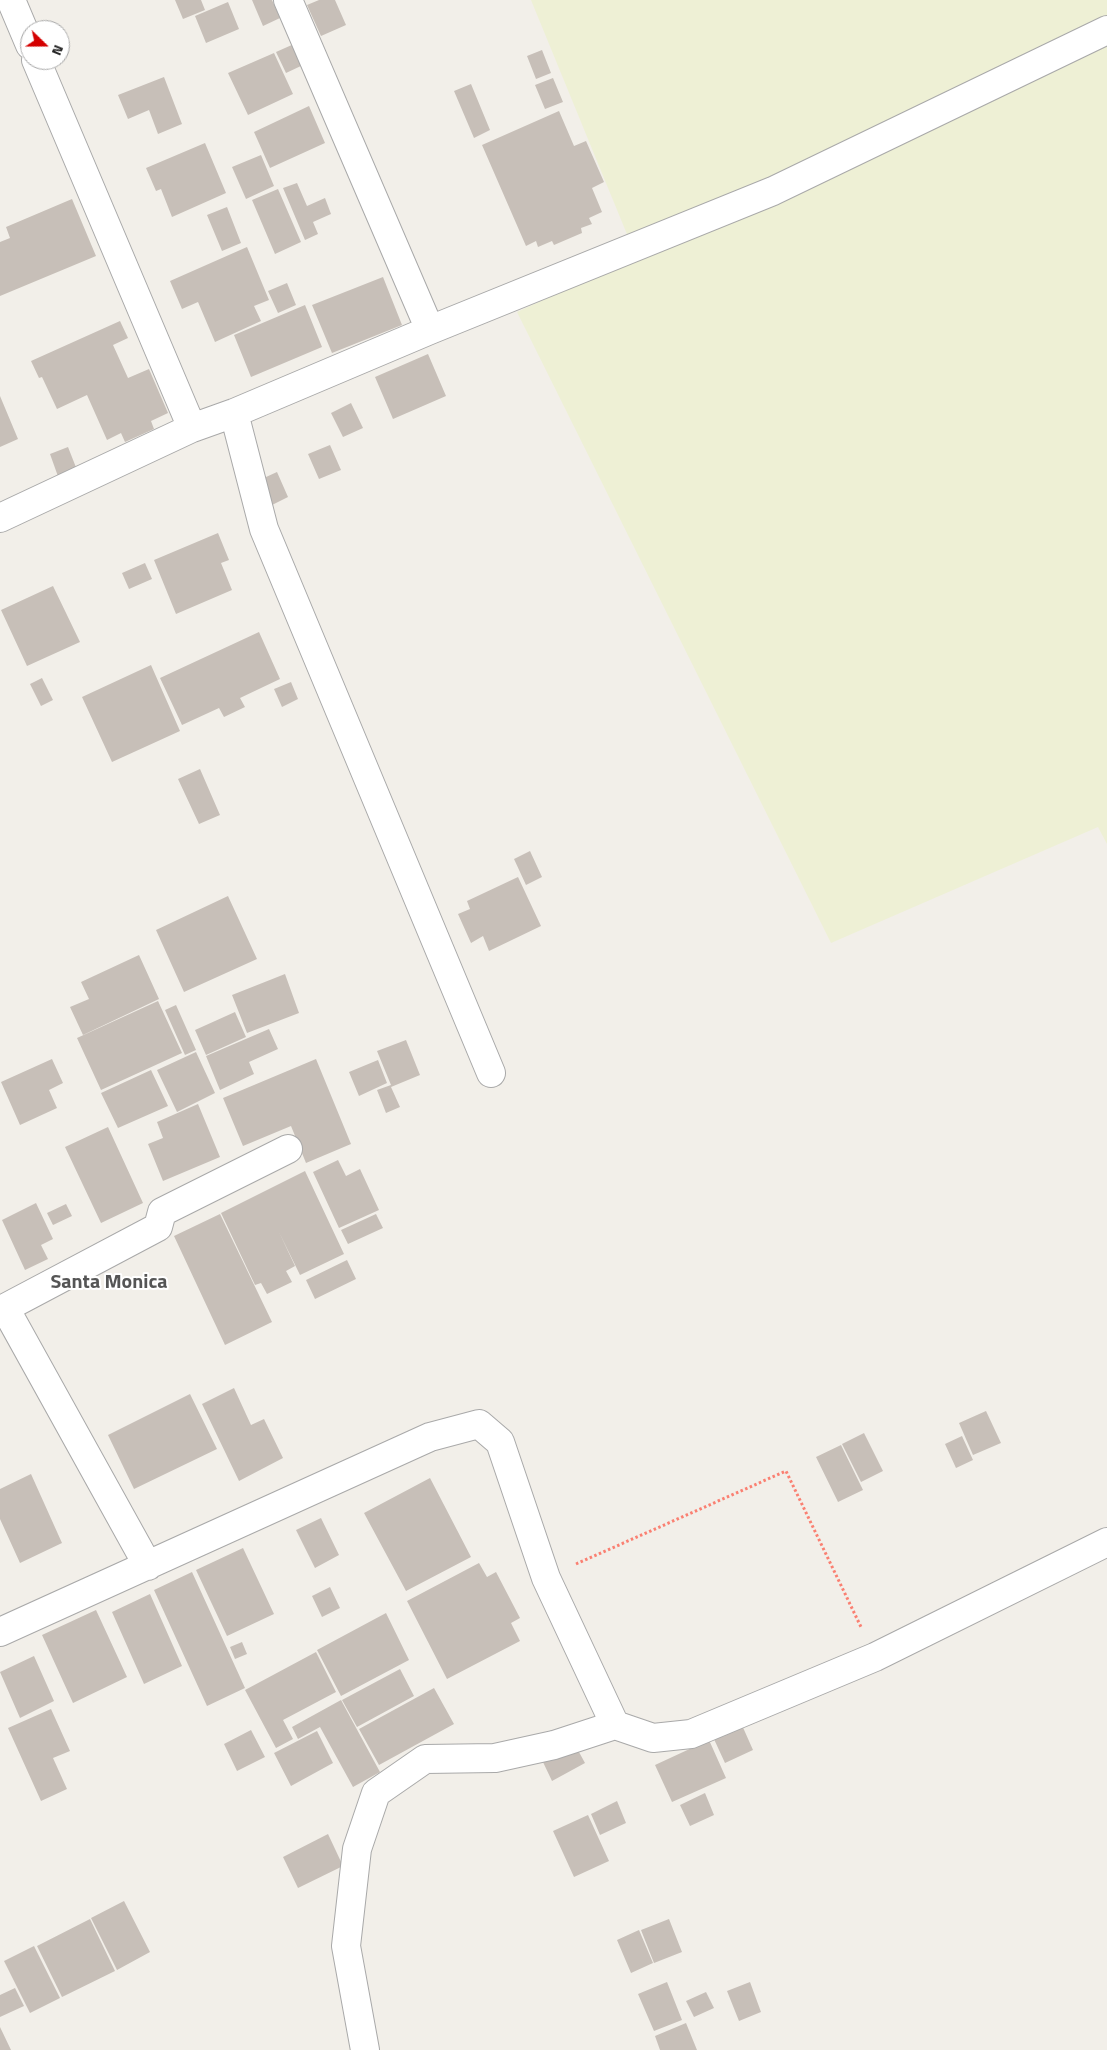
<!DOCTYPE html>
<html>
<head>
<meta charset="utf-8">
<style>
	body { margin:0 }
	#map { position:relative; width:1107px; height:2050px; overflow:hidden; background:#f2efe9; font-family:"Titillium Web",sans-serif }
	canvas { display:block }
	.north { position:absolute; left:20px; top:20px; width:50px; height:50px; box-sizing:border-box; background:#fff; border:1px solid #a7a7a7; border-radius:50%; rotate:112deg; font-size:14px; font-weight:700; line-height:20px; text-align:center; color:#222 }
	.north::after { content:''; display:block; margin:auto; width:18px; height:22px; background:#d40000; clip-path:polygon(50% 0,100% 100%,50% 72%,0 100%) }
</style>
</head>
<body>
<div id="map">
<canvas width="1107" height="2050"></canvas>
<div class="north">N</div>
</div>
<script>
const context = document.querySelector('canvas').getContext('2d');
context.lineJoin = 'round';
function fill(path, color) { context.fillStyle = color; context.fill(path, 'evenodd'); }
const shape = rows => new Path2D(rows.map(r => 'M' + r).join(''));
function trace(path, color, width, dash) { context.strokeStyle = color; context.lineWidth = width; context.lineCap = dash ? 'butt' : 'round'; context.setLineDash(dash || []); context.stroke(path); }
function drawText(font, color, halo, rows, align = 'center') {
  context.font = font + ' "Titillium Web",sans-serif'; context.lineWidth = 4; context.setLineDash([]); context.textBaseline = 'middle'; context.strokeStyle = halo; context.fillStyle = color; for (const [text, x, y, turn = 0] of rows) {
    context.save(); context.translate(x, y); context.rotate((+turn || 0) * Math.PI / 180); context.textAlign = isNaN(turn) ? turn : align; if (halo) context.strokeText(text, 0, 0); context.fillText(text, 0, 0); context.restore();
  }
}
fill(shape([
	[531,0,1107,0,1107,15,631,244],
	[1107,40,1107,844,1098,827,831,943,517,312]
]), '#eef0d5');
fill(shape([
	[175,0,201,0,205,10,183,19],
	[252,0,272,0,280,18,263,26],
	[319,0,335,0,346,25,321,36,307,5],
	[228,2,239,29,206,43,195,16],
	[294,44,303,65,286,73,276,52],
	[542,50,551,73,536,79,527,56],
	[274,53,293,94,248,115,228,73],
	[164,77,182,124,158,134,149,110,128,119,118,95],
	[553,78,563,102,545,109,535,85],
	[471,84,490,130,474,138,454,91],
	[309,106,325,143,270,168,254,132],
	[559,111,574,146,586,141,604,182,592,188,602,212,589,218,592,224,581,228,582,233,554,245,552,241,538,247,536,241,526,246,482,145],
	[205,143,226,193,172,217,161,189,156,191,146,168],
	[261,155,274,186,246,199,232,167],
	[297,183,307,206,325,198,331,214,313,222,318,234,305,240,283,188],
	[278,189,301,242,275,254,252,200],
	[72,199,96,256,0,296,0,242,10,238,6,227],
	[227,207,241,243,222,251,207,215],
	[247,247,269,300,254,306,261,321,215,342,198,302,182,309,170,281],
	[383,277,402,325,332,353,312,305],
	[287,283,296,305,278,313,268,291],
	[305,305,322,347,251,377,234,335],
	[120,321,128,338,113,345,128,378,149,369,168,413,151,421,154,429,125,442,121,433,107,440,87,395,57,409,42,377,39,378,31,361],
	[428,354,446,396,393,419,375,377],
	[0,396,18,439,0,447],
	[351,403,363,428,343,437,331,413],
	[330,445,341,470,319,479,308,454],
	[68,447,79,475,60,482,50,454],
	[277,472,288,497,266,508,255,482],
	[218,533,229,560,221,563,232,590,176,614,154,560],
	[145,563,152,579,129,589,122,573],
	[53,586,80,642,27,666,1,610],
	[259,632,280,679,240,698,245,707,224,717,219,708,182,725,160,678],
	[151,665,180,731,112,762,82,697],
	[42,678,53,700,41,706,30,684],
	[291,682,298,699,282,707,274,689],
	[200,769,220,815,199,824,178,779],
	[530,851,542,877,526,885,514,859],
	[518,877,541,926,489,951,483,936,471,943,458,914,470,909,467,901],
	[228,896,257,959,184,992,156,930],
	[139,955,159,999,83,1035,70,1007,89,999,81,982],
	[285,974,299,1013,247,1033,232,995],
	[158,1001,182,1053,101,1090,77,1038],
	[176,1005,196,1050,185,1055,165,1010],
	[235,1012,246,1037,206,1055,195,1030],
	[269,1029,278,1049,249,1062,254,1074,220,1090,206,1056],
	[406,1040,420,1075,391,1087,400,1107,386,1113,377,1090,391,1085,377,1051],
	[196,1052,215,1093,177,1112,157,1070],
	[52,1059,63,1083,49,1090,57,1108,20,1125,1,1082],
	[316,1059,351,1144,306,1163,291,1126,243,1146,223,1098],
	[378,1060,387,1083,359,1096,349,1072],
	[151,1070,168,1106,118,1128,101,1093],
	[198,1104,220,1157,163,1181,148,1144,163,1138,157,1122],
	[108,1127,143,1203,101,1223,65,1147],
	[338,1160,346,1176,360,1169,379,1210,339,1228,313,1172],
	[305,1171,344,1254,300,1275,279,1232,295,1266,286,1271,292,1282,267,1294,261,1283,255,1285,221,1213],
	[36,1203,53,1239,41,1245,48,1259,25,1270,2,1220],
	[66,1204,72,1216,53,1225,47,1213],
	[220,1214,272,1322,225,1345,174,1236],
	[376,1214,383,1228,348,1244,341,1230],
	[347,1260,356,1279,315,1299,306,1280],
	[234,1388,251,1425,264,1419,283,1458,239,1481,202,1404],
	[190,1394,217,1449,134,1489,108,1435],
	[986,1411,1001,1443,973,1455,959,1423],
	[864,1433,883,1471,861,1482,842,1444],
	[962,1436,973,1460,956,1468,945,1444],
	[841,1445,863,1490,838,1502,816,1457],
	[31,1474,62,1543,20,1563,0,1519,0,1489],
	[430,1478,471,1557,406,1591,364,1513],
	[321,1518,339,1555,315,1568,296,1530],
	[243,1548,274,1614,227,1636,196,1570],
	[479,1563,487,1577,496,1572,520,1618,511,1623,520,1641,447,1679,407,1601],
	[192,1572,245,1688,207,1706,154,1590],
	[330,1587,340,1608,322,1617,312,1596],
	[150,1594,182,1666,144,1684,112,1612],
	[96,1610,127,1677,73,1703,42,1635],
	[386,1613,409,1660,341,1696,317,1650],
	[242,1642,247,1654,235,1659,230,1647],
	[316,1652,336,1692,283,1720,293,1739,276,1748,245,1690],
	[34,1656,54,1701,20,1718,0,1672],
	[400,1669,414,1696,357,1727,342,1700],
	[434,1688,454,1724,379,1765,359,1729],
	[341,1700,380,1772,353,1787,320,1727,298,1739,292,1727],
	[51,1709,70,1751,53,1758,67,1789,41,1801,8,1728],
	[741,1723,753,1750,725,1763,713,1737],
	[251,1730,265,1757,237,1771,224,1744],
	[317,1731,333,1763,291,1786,274,1753],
	[709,1740,726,1778,672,1802,655,1765],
	[574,1743,585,1763,552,1781,542,1760],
	[705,1793,714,1815,690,1826,680,1805],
	[617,1801,626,1823,600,1835,591,1814],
	[588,1815,609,1861,574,1877,553,1831],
	[328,1834,343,1866,298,1888,283,1857],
	[124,1901,150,1952,117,1970,91,1918],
	[90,1919,115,1971,62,1997,37,1946],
	[669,1919,682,1952,654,1963,641,1930],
	[639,1930,653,1963,631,1973,617,1940],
	[34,1946,60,1998,30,2013,4,1961],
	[667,1982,682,2020,654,2031,638,1994],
	[750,1982,761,2012,739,2021,727,1991],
	[15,1988,24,2006,0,2017,0,1995],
	[706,1992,714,2008,694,2017,686,2001],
	[686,2023,697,2050,660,2050,655,2036],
	[0,2027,11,2050,0,2050]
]), '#c7bfb8');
const minor = shape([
	[11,0,30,45],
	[288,0,430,330],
	[36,60,192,428],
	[234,413,264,529,491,1073],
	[0,518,192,428,234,413,430,330,773,191,1107,30],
	[5,1308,158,1227,162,1212,288,1149],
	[0,1310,5,1308,148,1566],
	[0,1632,430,1437,479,1424,500,1442,546,1578,615,1725],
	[365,2050,346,1946,357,1849,376,1793,425,1759,495,1758,554,1745,615,1725,653,1738,691,1734,875,1657,1107,1542]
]);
trace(minor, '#a9a9a9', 30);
trace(shape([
	[576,1564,786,1471,861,1627]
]), '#fa8072', 3, [2.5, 2.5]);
trace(minor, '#fff', 28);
drawText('bold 20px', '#555', '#fff', [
	["Santa Monica",109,1283]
]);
</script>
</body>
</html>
